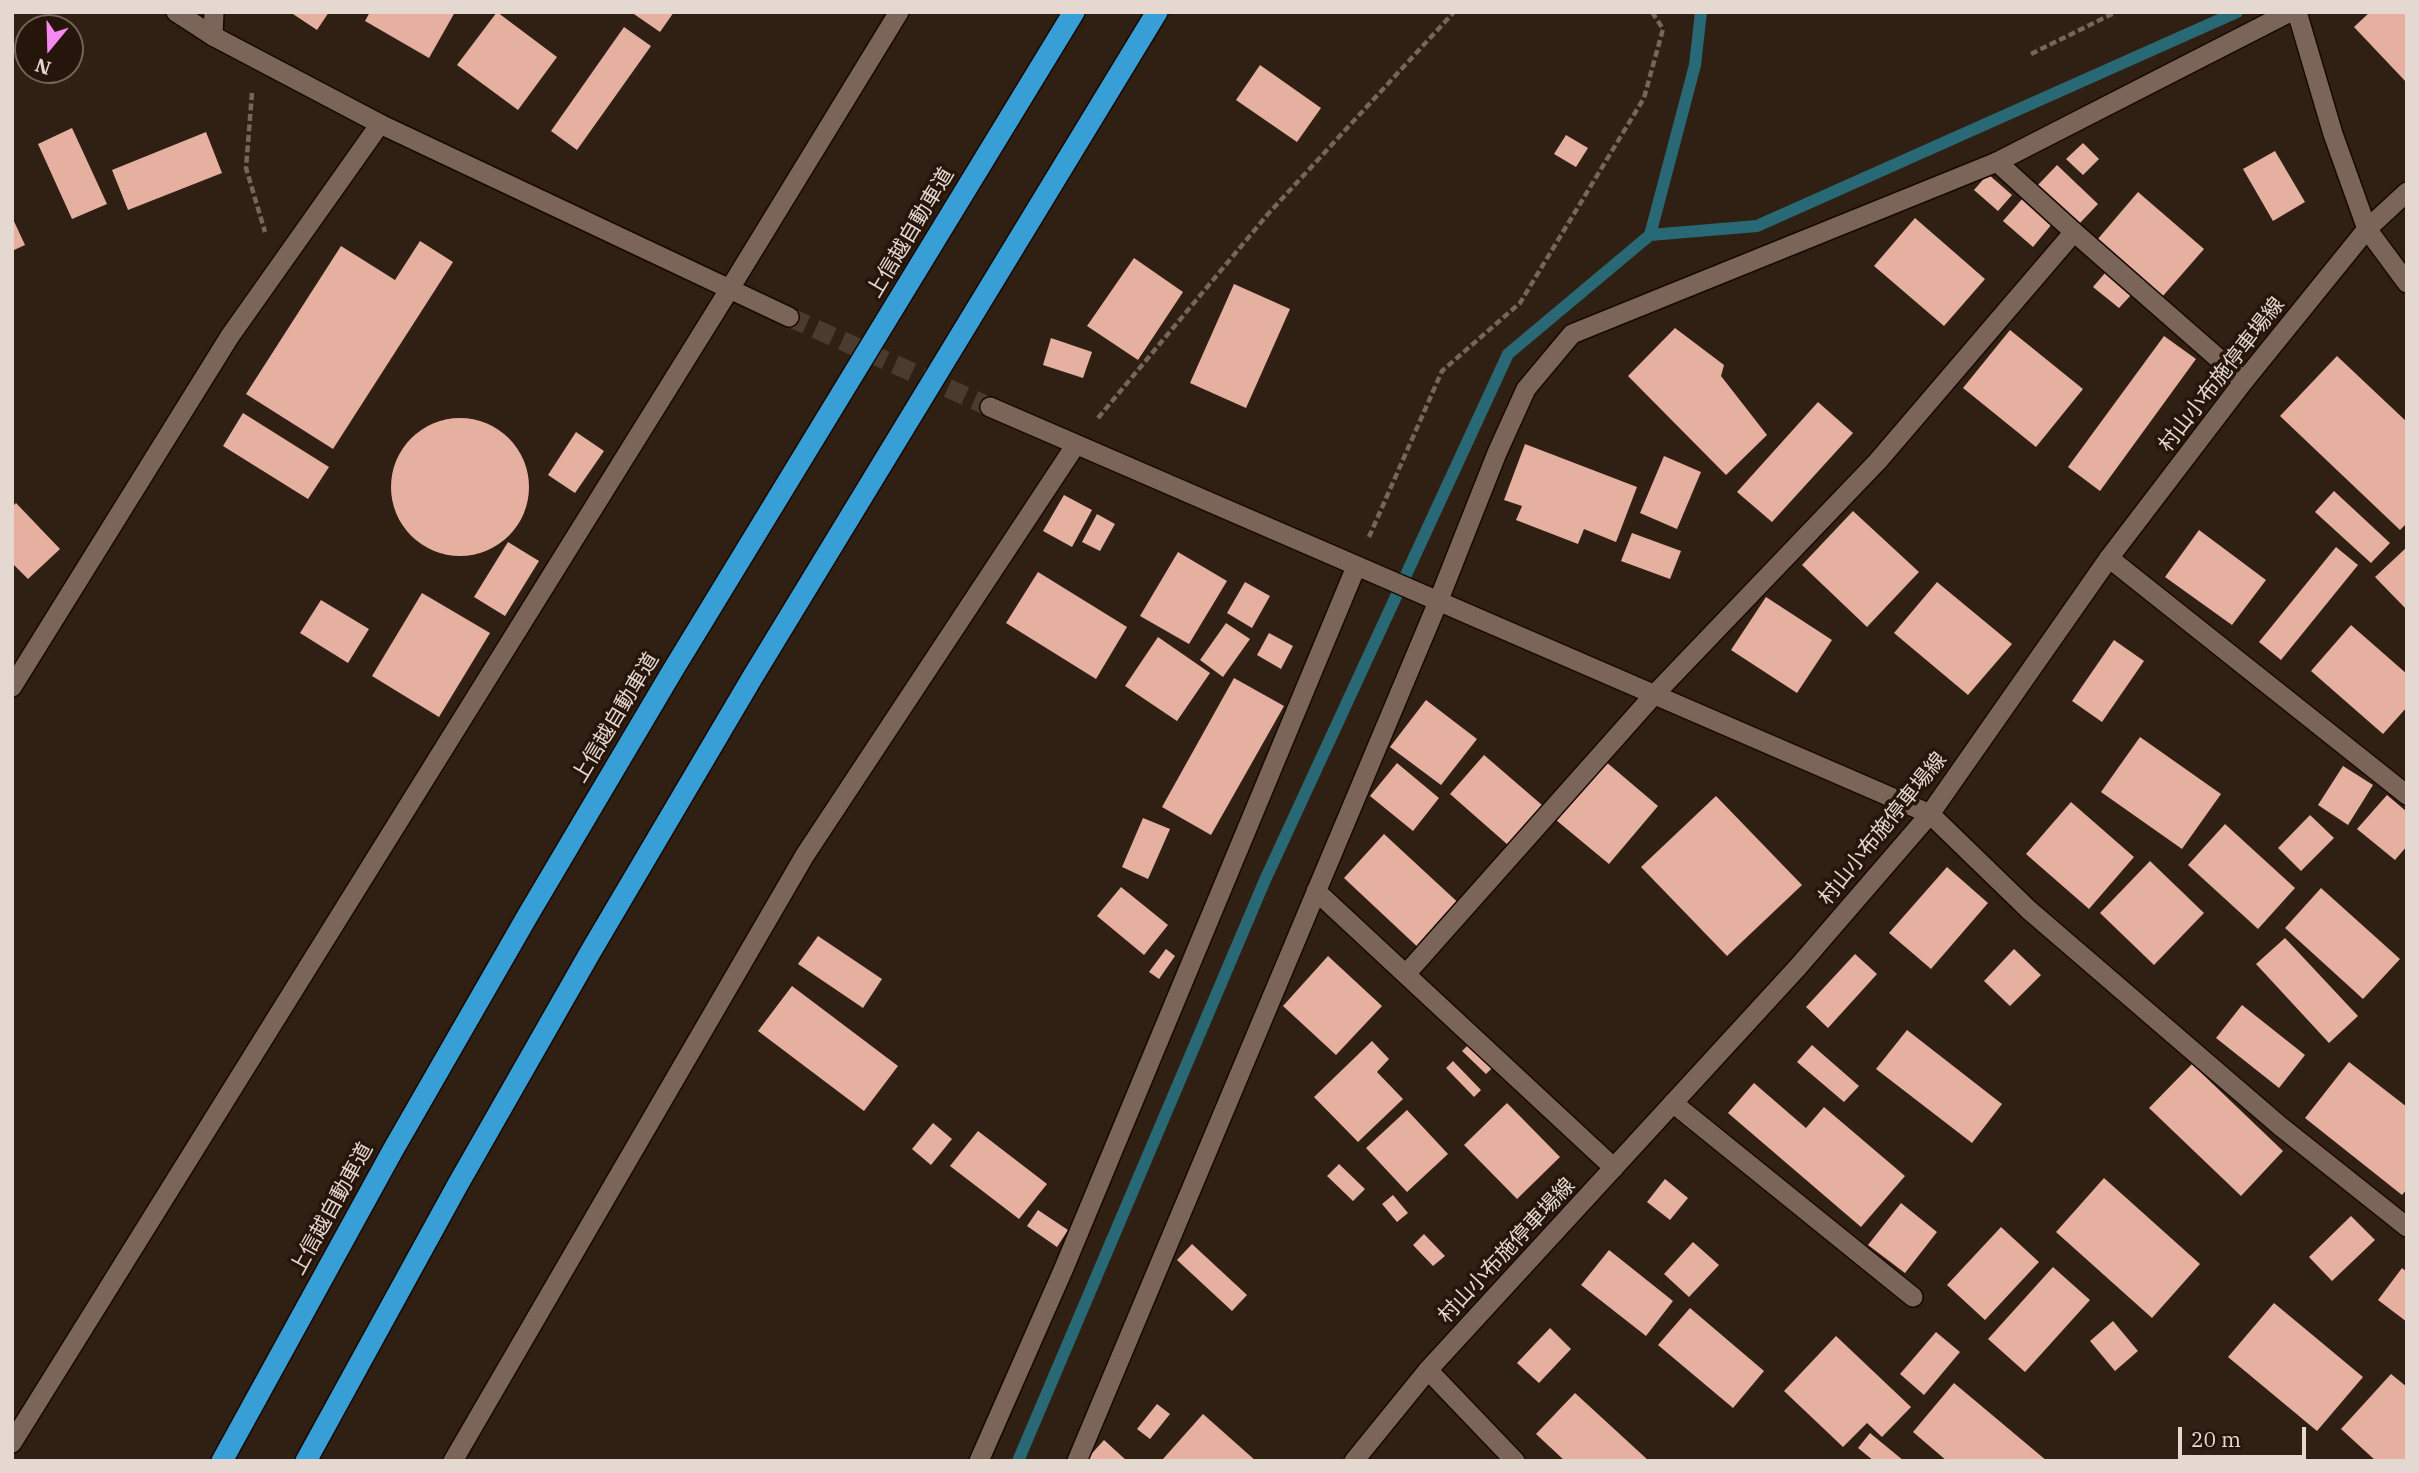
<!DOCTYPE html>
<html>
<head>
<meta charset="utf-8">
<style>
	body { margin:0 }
	#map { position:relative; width:2419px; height:1473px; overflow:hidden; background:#301f13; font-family:"IBM Plex Serif",serif }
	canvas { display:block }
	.frame { position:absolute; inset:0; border:14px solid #e4d8d0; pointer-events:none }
	.north { position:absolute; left:14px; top:14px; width:70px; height:70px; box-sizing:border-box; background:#26150a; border:2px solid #726359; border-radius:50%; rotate:199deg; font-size:19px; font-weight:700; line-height:28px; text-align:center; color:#e4d8d0 }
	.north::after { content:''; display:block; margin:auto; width:24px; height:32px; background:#f489f0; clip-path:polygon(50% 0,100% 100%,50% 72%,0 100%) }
	.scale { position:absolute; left:2178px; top:1427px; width:128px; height:32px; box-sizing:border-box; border:4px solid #e4d8d0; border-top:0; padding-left:9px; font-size:21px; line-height:24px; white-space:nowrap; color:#e4d8d0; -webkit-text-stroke:5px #26150a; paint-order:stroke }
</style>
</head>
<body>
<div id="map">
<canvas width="2419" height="1473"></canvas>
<div class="frame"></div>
<div class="north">N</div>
<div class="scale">20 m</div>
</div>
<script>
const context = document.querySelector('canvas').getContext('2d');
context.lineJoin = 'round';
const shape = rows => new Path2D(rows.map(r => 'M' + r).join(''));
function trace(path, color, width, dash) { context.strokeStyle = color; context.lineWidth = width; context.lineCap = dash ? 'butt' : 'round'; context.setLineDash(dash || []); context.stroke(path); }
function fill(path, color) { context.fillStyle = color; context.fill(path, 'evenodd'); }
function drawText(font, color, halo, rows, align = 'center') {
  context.font = font + ' "IBM Plex Serif","Noto Sans JP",serif'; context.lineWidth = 7; context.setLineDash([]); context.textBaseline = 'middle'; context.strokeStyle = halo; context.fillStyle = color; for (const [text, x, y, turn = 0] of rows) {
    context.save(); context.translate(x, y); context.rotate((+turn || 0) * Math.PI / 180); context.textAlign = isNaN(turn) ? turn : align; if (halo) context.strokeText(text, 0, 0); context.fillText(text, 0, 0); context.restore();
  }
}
trace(shape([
	[1650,235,1695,65,1701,12],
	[1018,1461,1265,880,1508,354,1650,235,1757,226,2237,12]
]), '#286975', 12);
fill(shape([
	[290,12,329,12,317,30],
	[370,12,455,12,429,58,365,21],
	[497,12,557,57,518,110,457,65],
	[631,12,674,12,660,32],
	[2370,12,2407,12,2407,83,2354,27],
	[624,27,651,46,577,150,551,131],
	[1260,65,1321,108,1297,142,1236,100],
	[72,128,107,204,72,219,38,144],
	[206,132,222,173,128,210,112,170],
	[1566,135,1588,148,1576,167,1554,154],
	[2083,143,2099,159,2083,175,2066,159],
	[2275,151,2305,202,2273,221,2243,169],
	[2057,165,2098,204,2079,224,2037,186],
	[1988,174,2012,195,1998,211,1974,190],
	[2138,192,2204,249,2162,297,2097,240],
	[2023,198,2052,224,2033,247,2003,221],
	[12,217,25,245,12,251],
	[1915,218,1985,279,1944,326,1874,266],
	[420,241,453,262,333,449,246,394,341,246,395,280],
	[1134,258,1183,292,1138,360,1087,326],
	[2105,273,2131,295,2119,308,2093,287],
	[1234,284,1290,309,1246,408,1190,383],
	[1675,328,1724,365,1721,376,1767,435,1726,475,1628,376],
	[2010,330,2083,389,2036,447,1963,388],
	[2164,336,2196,359,2100,491,2068,467],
	[1051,338,1092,352,1083,378,1043,365],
	[2337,356,2407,422,2407,523,2400,530,2280,416],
	[1818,402,1853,433,1772,522,1737,492],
	[243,413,329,467,308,499,223,446],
	'391 487a69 69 0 1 1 138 0a69 69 0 1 1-138 0Z',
	[576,432,604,451,575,493,548,475],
	[1525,444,1637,487,1616,542,1584,529,1578,544,1516,520,1522,506,1504,500],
	[1664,456,1701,472,1677,529,1640,513],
	[2334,491,2390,543,2371,563,2315,512],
	[1064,495,1092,510,1072,547,1043,531],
	[16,503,60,549,28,579,12,563,12,507],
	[1853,511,1919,572,1867,627,1802,565],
	[1097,514,1115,524,1100,551,1082,542],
	[2199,530,2266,580,2232,625,2165,577],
	[1632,533,1681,551,1670,579,1621,561],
	[508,542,539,561,505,616,474,597],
	[2336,547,2358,565,2281,660,2259,642],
	[2407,547,2407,610,2375,577],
	[1178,552,1227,581,1189,644,1140,616],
	[1038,572,1127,627,1096,679,1006,623],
	[1245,582,1270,596,1252,628,1227,613],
	[1937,582,2012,644,1968,695,1894,633],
	[422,593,490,633,439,717,372,676],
	[1766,597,1832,640,1797,693,1731,650],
	[321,600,369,629,348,663,300,633],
	[1226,623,1250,639,1223,677,1200,660],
	[2351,625,2407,674,2407,707,2383,734,2311,671],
	[1269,633,1293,646,1281,669,1257,655],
	[1158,637,1210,673,1177,721,1125,686],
	[2114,640,2144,661,2102,722,2072,701],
	[1234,678,1284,706,1211,835,1162,807],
	[1426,700,1477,739,1441,785,1390,747],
	[2140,737,2221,794,2182,849,2101,792],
	[1484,755,1542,805,1508,845,1450,794],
	[1605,761,1658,806,1609,864,1556,820],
	[1397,763,1439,798,1413,831,1370,796],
	[2343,766,2373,785,2348,825,2318,805],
	[2387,795,2407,812,2407,846,2395,860,2357,829],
	[1716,796,1802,885,1727,956,1641,867],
	[2071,802,2134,857,2089,909,2026,854],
	[2310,815,2334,838,2301,871,2278,848],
	[1143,818,1170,829,1148,879,1122,867],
	[2225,824,2295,888,2258,929,2188,865],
	[1384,834,1464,908,1423,952,1344,878],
	[2150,861,2204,913,2154,965,2100,913],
	[1947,867,1988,903,1931,969,1889,933],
	[1121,887,1168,925,1144,955,1097,916],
	[2321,888,2400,959,2363,999,2285,928],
	[818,936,882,979,863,1008,798,964],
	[2285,938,2358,1016,2329,1043,2256,964],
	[1166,949,1175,956,1159,979,1149,972],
	[2014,949,2041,975,2010,1006,1984,981],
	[1855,954,1877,974,1828,1028,1806,1007],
	[1328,956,1382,1006,1336,1055,1283,1006],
	[792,986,898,1066,864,1111,758,1031],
	[2242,1005,2305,1055,2279,1088,2216,1038],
	[1907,1030,2002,1104,1972,1143,1876,1069],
	[1474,1039,1498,1062,1486,1074,1462,1051],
	[1372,1041,1389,1059,1377,1072,1403,1099,1358,1142,1314,1097],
	[1812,1045,1859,1086,1844,1102,1797,1062],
	[1453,1061,1481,1090,1474,1097,1446,1068],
	[2349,1062,2407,1107,2407,1189,2402,1195,2305,1118],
	[2192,1064,2283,1151,2241,1196,2149,1108],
	[1754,1083,1806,1128,1824,1107,1905,1176,1861,1227,1728,1113],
	[1507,1103,1560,1157,1517,1199,1464,1145],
	[1407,1110,1448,1154,1407,1192,1366,1148],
	[933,1123,952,1139,931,1165,912,1149],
	[978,1131,1047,1184,1019,1219,950,1166],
	[1339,1164,1365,1189,1353,1201,1327,1176],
	[2104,1178,2200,1264,2152,1318,2056,1232],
	[1665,1179,1688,1198,1670,1220,1647,1202],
	[1393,1195,1408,1213,1397,1222,1382,1204],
	[1901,1203,1937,1232,1905,1273,1868,1245],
	[1038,1210,1068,1230,1057,1247,1027,1226],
	[2351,1216,2375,1240,2332,1281,2309,1257],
	[2001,1227,2039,1262,1985,1320,1947,1285],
	[1424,1234,1445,1256,1433,1266,1413,1245],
	[1693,1242,1719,1265,1689,1297,1664,1274],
	[1192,1244,1247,1295,1232,1311,1177,1260],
	[1609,1250,1673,1301,1646,1336,1581,1285],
	[2053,1267,2090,1300,2025,1372,1988,1339],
	[2402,1268,2407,1272,2407,1322,2378,1300],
	[2274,1303,2363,1377,2317,1431,2228,1357],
	[1690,1308,1764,1371,1733,1408,1658,1345],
	[2113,1321,2138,1351,2115,1371,2090,1341],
	[1550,1328,1571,1349,1539,1383,1517,1363],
	[1936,1332,1960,1352,1924,1395,1900,1374],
	[1836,1336,1911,1407,1882,1437,1867,1423,1843,1447,1784,1391],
	[2391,1374,2407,1387,2407,1461,2376,1461,2341,1429],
	[1954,1383,2047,1461,1947,1461,1913,1432],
	[1575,1393,1649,1461,1565,1461,1536,1434],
	[1157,1404,1170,1414,1150,1439,1137,1429],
	[1203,1414,1256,1461,1163,1459],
	[1870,1433,1904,1461,1874,1461,1858,1448],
	[1104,1440,1127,1461,1085,1461]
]), '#e6b0a0');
trace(shape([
	[789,317,990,407]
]), '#4b3b2f', 19, [19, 10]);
const service = shape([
	[1997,162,2074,232,2244,381],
	[1406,974,1653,696],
	[1673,1103,1913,1297]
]);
const minor = shape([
	[2297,12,2333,134,2367,229,2407,283],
	[213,36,214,12],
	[2109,558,2407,795],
	[12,687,230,336,380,124],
	[1653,696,1878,461,2074,232],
	[1930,814,2029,910,2280,1126,2407,1227],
	[1316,891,1614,1168],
	[1428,1370,1515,1461],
	[12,1443,729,290,899,12],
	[453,1461,805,855,1075,446],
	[979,1461,1064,1268,1356,567],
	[1077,1461,1438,602,1497,453,1526,389,1572,334,1997,162,2290,12]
]);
const tertiary = shape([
	[176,12,213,36,380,124,789,317],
	[990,407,1930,814]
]);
const secondary = shape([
	[1354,1461,1428,1370,1798,967,1930,814,2109,558,2244,381,2367,229,2407,192]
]);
const motorway = shape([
	[222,1461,393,1150,528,915,673,670,1074,12],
	[306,1461,457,1186,591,951,752,678,1157,12]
]);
trace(service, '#170801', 22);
trace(minor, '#170801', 22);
trace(tertiary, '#170801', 22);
trace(secondary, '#170801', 22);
trace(motorway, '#170801', 24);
trace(shape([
	[2031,54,2116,12],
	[252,93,246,168,265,232],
	[1098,418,1268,214,1454,12],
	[1369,537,1442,371,1520,303,1644,98,1663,29,1652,12]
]), '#75655b', 4.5, [7, 3.5]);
trace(service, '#7a6558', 19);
trace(minor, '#7a6558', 19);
trace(tertiary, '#7a6558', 19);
trace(secondary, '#7a6558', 19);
trace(motorway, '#379fd5', 21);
drawText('21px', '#e4d8d0', '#26150a', [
	["上信越自動車道",911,233,-59],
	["村山小布施停車場線",2222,375,-52],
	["上信越自動車道",616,718,-59],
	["村山小布施停車場線",1883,829,-51],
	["上信越自動車道",332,1209,-61],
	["村山小布施停車場線",1507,1251,-47]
]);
</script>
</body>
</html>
